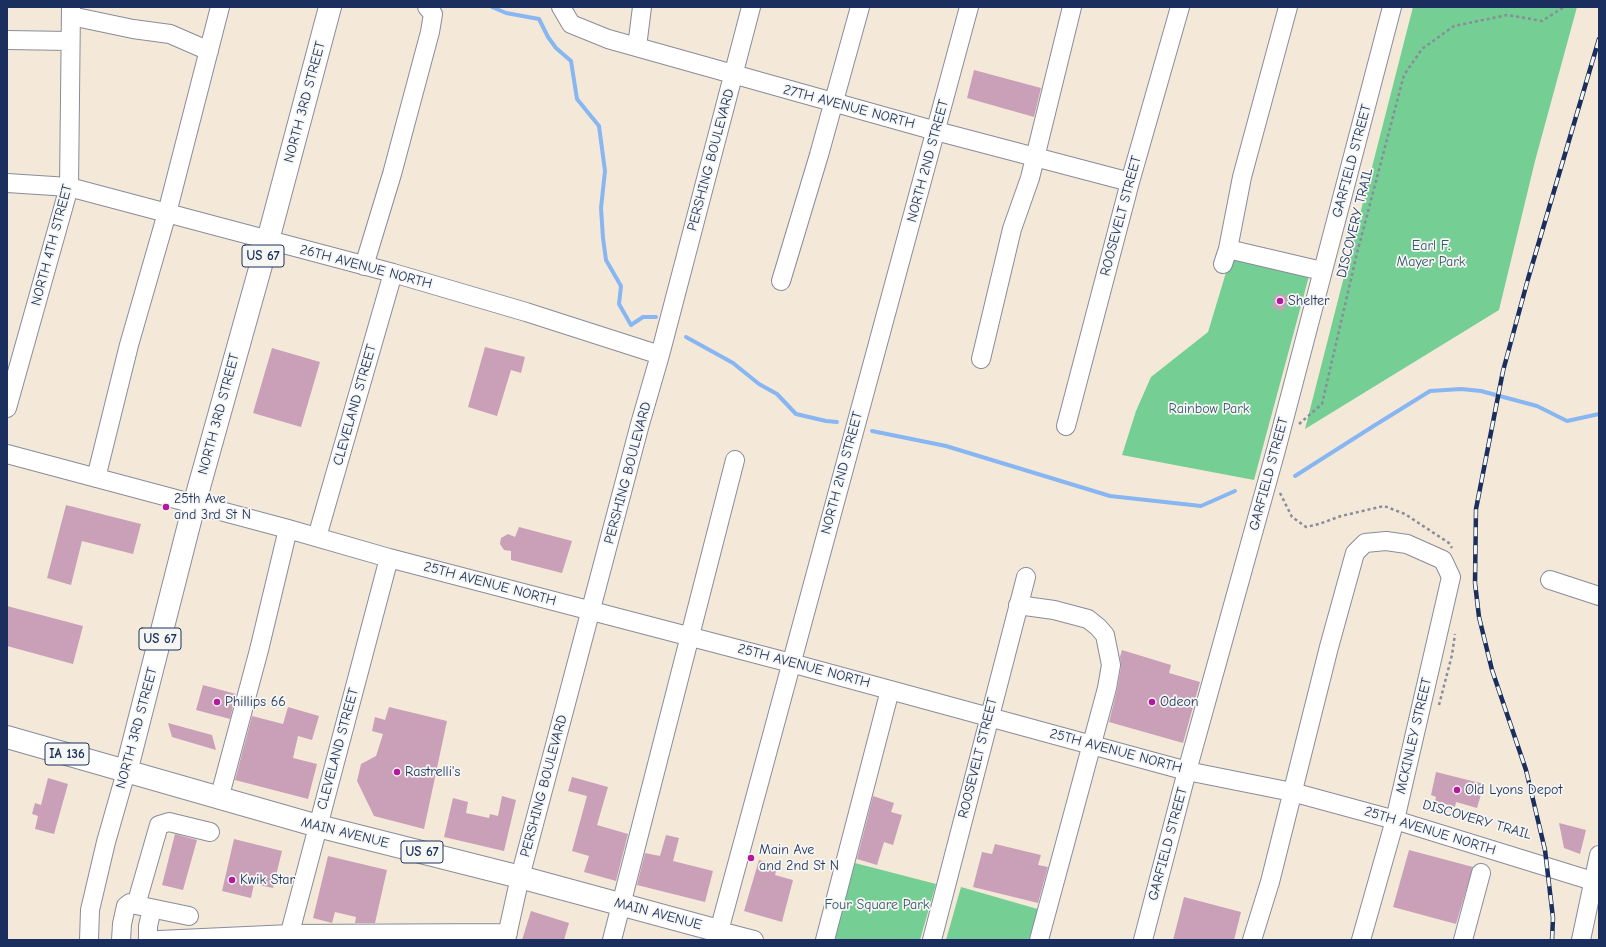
<!DOCTYPE html>
<html>
<head>
<meta charset="utf-8">
<style>
	body { margin:0 }
	#map { position:relative; width:1606px; height:947px; overflow:hidden; background:#f4e9d8; font-family:"Comic Neue",sans-serif }
	canvas { display:block }
	.frame { position:absolute; inset:0; border:8px solid #1b2f5e; pointer-events:none }
</style>
</head>
<body>
<div id="map">
<canvas width="1606" height="947"></canvas>
<div class="frame"></div>
</div>
<script>
const context = document.querySelector('canvas').getContext('2d');
context.lineJoin = 'round';
function fill(path, color) { context.fillStyle = color; context.fill(path, 'evenodd'); }
const shape = rows => new Path2D(rows.map(r => 'M' + r).join(''));
function trace(path, color, width, dash) { context.strokeStyle = color; context.lineWidth = width; context.lineCap = dash ? 'butt' : 'round'; context.setLineDash(dash || []); context.stroke(path); }
function drawText(font, color, halo, rows, align = 'center') {
  context.font = font + ' "Comic Neue",sans-serif'; context.lineWidth = 3.5; context.setLineDash([]); context.textBaseline = 'middle'; context.strokeStyle = halo; context.fillStyle = color; for (const [text, x, y, turn = 0] of rows) {
    context.save(); context.translate(x, y); context.rotate((+turn || 0) * Math.PI / 180); context.textAlign = isNaN(turn) ? turn : align; if (halo) context.strokeText(text, 0, 0); context.fillText(text, 0, 0); context.restore();
  }
}
fill(shape([
	[1413,7,1577,7,1535,161,1499,310,1305,429],
	[1231,256,1309,276,1254,480,1122,455,1136,411,1151,377,1208,332],
	[851,862,936,884,920,940,831,940],
	[961,887,1041,910,1033,940,946,940]
]), '#75ce94');
trace(shape([
	[492,7,506,13,539,19,548,37,556,48,571,61,577,99,599,126,605,171,601,208,603,238,606,260,621,286,619,304,631,325,643,317,656,317],
	[686,337,733,363,759,384,777,394,796,414,826,421,837,422],
	[872,431,946,446,1110,496,1201,506,1235,491],
	[1295,476,1372,427,1430,391,1461,389,1481,391,1537,406,1567,421,1599,414]
]), '#87b6f2', 4);
fill(shape([
	[974,70,1041,88,1034,117,967,98],
	[1276,294,1289,296,1283,311,1272,307],
	[485,347,525,357,521,373,511,370,497,416,468,407],
	[272,348,320,362,301,427,253,413],
	[66,505,141,524,133,554,82,541,71,585,47,578],
	[519,527,572,541,562,573,511,560,511,551,504,550,500,544,501,538,508,534,515,537],
	[7,606,83,626,73,664,7,646],
	[1122,650,1171,665,1169,673,1200,682,1183,743,1109,722,1117,690,1121,667,1120,657],
	[203,685,236,694,230,719,196,710],
	[288,707,319,716,312,740,298,736,293,758,317,764,308,799,235,780,252,716,283,724],
	[389,707,447,721,424,829,374,816,357,781,361,764,376,756,383,734,372,731,375,717,385,720],
	[168,723,212,735,216,750,172,737],
	[1436,772,1484,784,1477,808,1456,802,1455,807,1435,801,1436,797,1431,795],
	[572,777,608,787,597,825,628,834,616,881,584,872,589,856,572,851,587,796,568,791],
	[48,778,68,784,54,834,35,829,38,816,32,814,35,803,41,805],
	[502,796,516,800,504,851,444,837,453,798,468,802,466,813,489,818,490,814,498,816],
	[873,796,894,803,891,812,902,815,893,845,884,842,877,865,857,859],
	[1559,823,1586,830,1580,854,1564,848],
	[175,834,197,840,183,890,162,885],
	[666,835,679,838,673,861,713,871,705,902,637,885,645,853,660,856],
	[234,839,282,851,273,888,254,884,251,898,222,891],
	[995,844,1041,855,1038,865,1048,867,1038,903,973,887,982,852,992,854],
	[1409,850,1473,867,1456,924,1393,907],
	[328,856,387,870,375,923,355,923,356,917,335,912,332,923,313,918],
	[759,860,778,865,775,875,793,880,782,922,744,911],
	[1184,897,1241,912,1234,940,1173,940],
	[531,911,569,923,564,940,522,940]
]), '#caa0b9');
const minor = shape([
	[561,7,571,24,608,39,936,131,1130,182],
	[71,16,133,29,170,34,209,51],
	[7,40,70,41],
	[637,47,642,7],
	[7,183,69,187,393,273,526,312,660,355],
	[1228,249,1322,271],
	[1223,264,1228,249,1242,177,1288,7],
	[364,266,392,174,430,32,433,14,427,7],
	[781,281,819,155,860,7],
	[981,359,1012,229,1030,178,1072,7],
	[7,408,69,187,71,7],
	[1066,426,1130,182,1180,7],
	[7,454,288,529,389,558,791,663,1187,771,1292,792,1395,820,1599,883],
	[96,478,129,345,167,213,220,7],
	[317,537,393,273],
	[1550,580,1599,596],
	[1018,605,1054,610,1088,619,1098,627,1105,635,1111,665,1107,688,1039,940],
	[219,799,259,650,288,529],
	[189,916,136,905,159,825,169,822,210,832],
	[89,940,90,910,106,842,126,772],
	[121,940,122,924,126,906,130,903,136,905],
	[148,940,148,926,152,909],
	[159,940,290,934,508,933],
	[288,940,389,558],
	[506,940,520,877,640,424,660,355,751,7],
	[612,940,735,460],
	[754,940,719,931,969,7],
	[825,940,890,690],
	[932,940,1026,577],
	[1143,940,1187,771,1276,450,1392,7],
	[1252,940,1270,882,1329,647,1355,553,1365,543,1386,541,1407,544,1443,560,1451,577,1395,820,1361,940],
	[1463,940,1481,873],
	[1581,940,1599,855]
]);
const major = shape([
	[7,737,318,826,520,877,719,931,717,940],
	[126,772,194,505,268,240,330,7]
]);
trace(minor, '#888c9b', 20);
trace(major, '#888c9b', 24);
trace(shape([
	[1299,424,1322,404,1357,253,1404,75,1422,49,1454,26,1507,15,1542,21,1564,7],
	[1280,493,1292,517,1306,527,1319,524,1341,516,1384,506,1405,514,1449,543,1452,548],
	[1439,705,1452,655,1455,634]
]), '#888c9b', 2.5, [3, 3]);
trace(minor, '#fff', 18);
trace(major, '#fff', 22);
const rail = shape([
	[1552,940,1553,918,1545,850,1526,770,1492,670,1479,617,1475,583,1476,509,1503,371,1528,279,1599,39]
]);
trace(rail, '#1b2f5e', 4.5);
trace(rail, '#f6f6f2', 3, [9]);
for (const [x, y, r, color] of [
	[1280,301,4,"#b5179e"],
	[166,507,4,"#b5179e"],
	[217,702,4,"#b5179e"],
	[1152,702,4,"#b5179e"],
	[397,772,4,"#b5179e"],
	[1457,790,4,"#b5179e"],
	[751,858,4,"#b5179e"],
	[232,880,4,"#b5179e"]
]) { const dot = new Path2D(); dot.arc(x, y, r, 0, 2 * Math.PI); context.fillStyle = color; context.fill(dot); trace(dot, '#f6f6f2', 1.5); }
for (const [x, y, w] of [
	[263,256,42],
	[160,639,42],
	[67,754,44],
	[422,852,42]
]) { const box = new Path2D(); box.roundRect(x - w / 2, y - 11, w, 22, 3); context.fillStyle = '#f6f6f2'; context.fill(box); trace(box, '#1b2f5e', 1); }
drawText('bold 13px', '#1b2f5e', null, [
	["US 67",263,256],
	["US 67",160,639],
	["IA 136",67,754],
	["US 67",422,852]
]);
drawText('14px', '#1b2f5e', '#f6f6f2', [
	["NORTH 3RD STREET",305,102,-75],
	["27TH AVENUE NORTH",849,107,15],
	["PERSHING BOULEVARD",711,160,-75],
	["NORTH 2ND STREET",928,161,-75],
	["GARFIELD STREET",1352,161,-75],
	["ROOSEVELT STREET",1121,216,-75],
	["DISCOVERY TRAIL",1355,223,-76],
	["NORTH 4TH STREET",52,245,-75],
	["26TH AVENUE NORTH",366,267,15],
	["CLEVELAND STREET",355,405,-74],
	["NORTH 3RD STREET",219,414,-75],
	["PERSHING BOULEVARD",628,473,-75],
	["NORTH 2ND STREET",842,473,-75],
	["GARFIELD STREET",1269,474,-75],
	["25TH AVENUE NORTH",490,584,15],
	["25TH AVENUE NORTH",804,666,15],
	["NORTH 3RD STREET",137,728,-75],
	["MCKINLEY STREET",1414,736,-77],
	["CLEVELAND STREET",338,749,-75],
	["25TH AVENUE NORTH",1116,751,15],
	["ROOSEVELT STREET",978,758,-76],
	["PERSHING BOULEVARD",544,786,-75],
	["DISCOVERY TRAIL",1477,820,16],
	["25TH AVENUE NORTH",1430,831,17],
	["MAIN AVENUE",345,833,14],
	["GARFIELD STREET",1168,844,-75],
	["MAIN AVENUE",658,914,15]
]);
drawText('14px', '#32576c', '#f6f6f2', [
	["Earl F.",1431,246],
	["Mayer Park",1431,262],
	["Rainbow Park",1209,409],
	["Four Square Park",877,905]
]);
drawText('14px', '#1b2f5e', '#f6f6f2', [
	["Shelter",1288,301],
	["25th Ave",174,499],
	["and 3rd St N",174,515],
	["Phillips 66",225,702],
	["Odeon",1160,702],
	["Rastrelli's",405,772],
	["Old Lyons Depot",1465,790],
	["Main Ave",759,850],
	["and 2nd St N",759,866],
	["Kwik Star",240,880]
], 'left');
</script>
</body>
</html>
